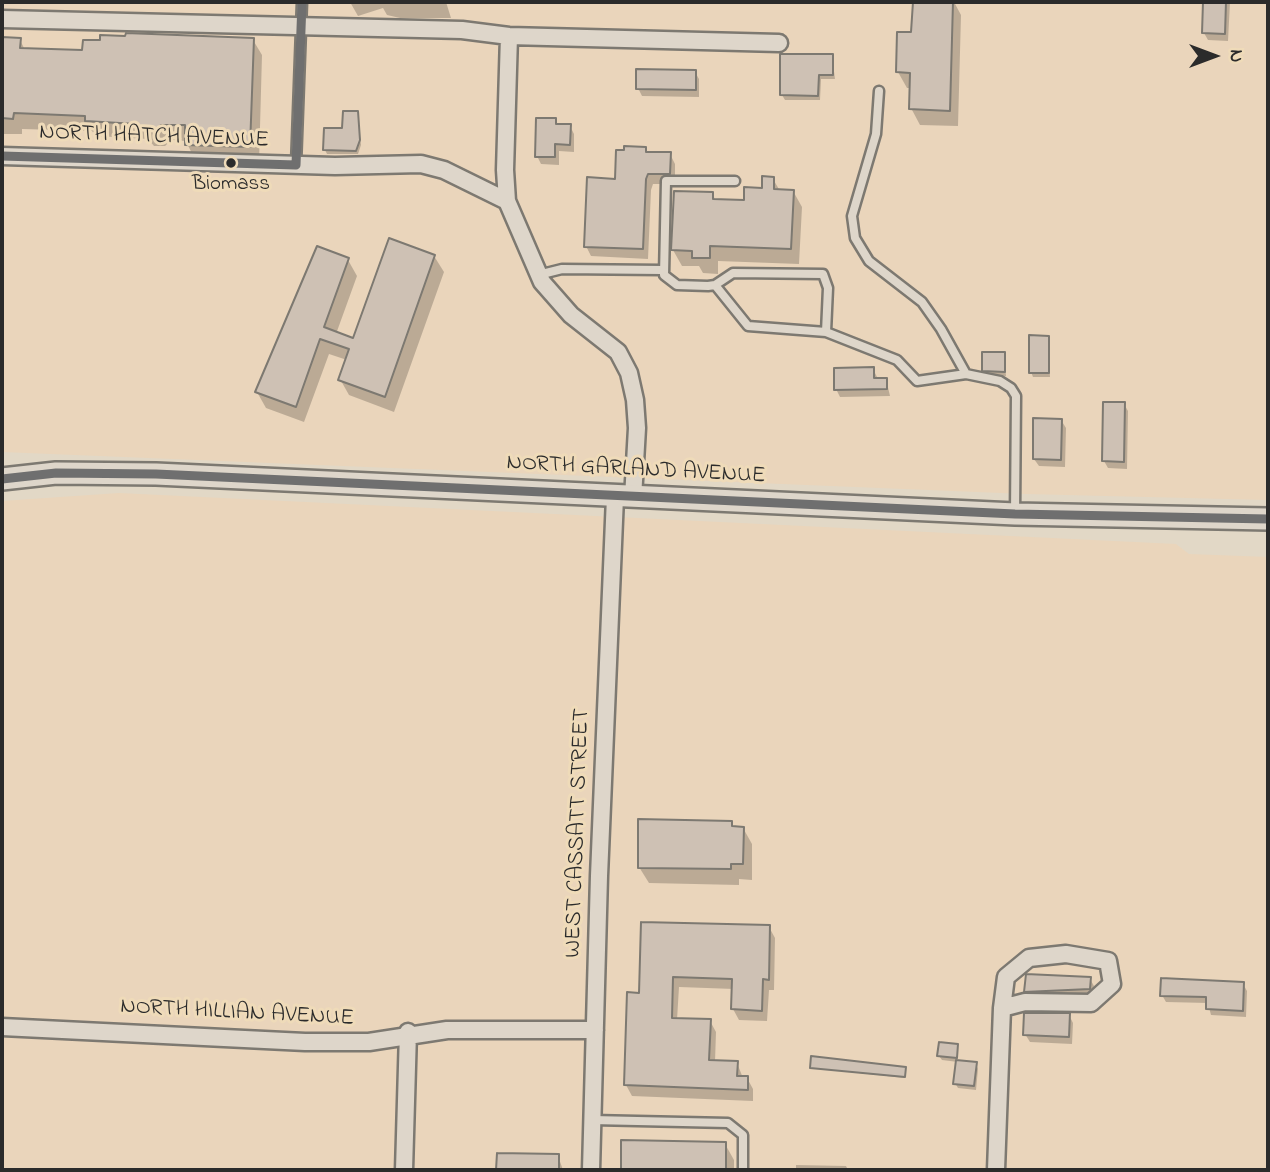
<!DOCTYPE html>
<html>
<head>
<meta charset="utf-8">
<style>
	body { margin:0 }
	#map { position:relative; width:1270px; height:1172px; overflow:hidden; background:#e2d8c6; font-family:"Indie Flower",sans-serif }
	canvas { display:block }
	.frame { position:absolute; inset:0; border:4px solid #2b2b2b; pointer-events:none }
	.north { position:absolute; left:1179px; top:21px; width:70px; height:70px; -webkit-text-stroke:5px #efdbb9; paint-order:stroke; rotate:90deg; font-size:19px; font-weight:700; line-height:28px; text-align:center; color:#2b2b2b }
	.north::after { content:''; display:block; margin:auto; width:24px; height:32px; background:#2b2b2b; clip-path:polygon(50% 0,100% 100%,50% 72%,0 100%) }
</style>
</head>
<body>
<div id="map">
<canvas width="1270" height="1172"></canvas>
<div class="frame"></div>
<div class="north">N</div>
</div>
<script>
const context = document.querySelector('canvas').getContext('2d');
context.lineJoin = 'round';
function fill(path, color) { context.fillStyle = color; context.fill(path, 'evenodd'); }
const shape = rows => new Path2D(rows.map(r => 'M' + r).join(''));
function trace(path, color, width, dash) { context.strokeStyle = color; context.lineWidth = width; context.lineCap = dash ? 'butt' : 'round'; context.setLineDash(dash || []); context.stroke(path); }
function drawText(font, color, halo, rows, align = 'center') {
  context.font = font + ' "Indie Flower",sans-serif'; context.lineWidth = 6; context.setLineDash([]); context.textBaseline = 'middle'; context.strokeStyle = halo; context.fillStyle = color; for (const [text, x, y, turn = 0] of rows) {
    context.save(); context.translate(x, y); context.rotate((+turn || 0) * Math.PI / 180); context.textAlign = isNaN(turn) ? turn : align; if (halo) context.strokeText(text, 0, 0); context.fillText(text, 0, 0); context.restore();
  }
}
fill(shape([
	[2,2,1268,2,1268,500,1026,494,2,452],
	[119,493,1176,544,1189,554,1268,557,1268,1170,2,1170,2,501]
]), '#ead5bb');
fill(shape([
	[350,2,446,2,451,18,400,18,387,15,383,8,358,16],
	[914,2,954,2,961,15,958,126,920,125,911,108,912,88,907,88,898,72,913,34],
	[1205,2,1230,2,1228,41,1208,40,1204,33],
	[2,39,20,40,25,50,84,52,253,40,262,55,259,163,195,160,186,141,171,140,165,146,154,146,148,139,96,136,92,131,22,129,22,134,4,134],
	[832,56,835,79,821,79,820,100,785,100,782,95],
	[695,72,699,79,699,97,642,96,638,88],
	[357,113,361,145,358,154,327,154,325,150],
	[555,120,559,126,570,126,574,134,574,152,559,151,559,165,541,164,537,156],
	[645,148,648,153,670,154,675,164,675,184,653,184,651,190,648,259,591,256,586,246,617,181],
	[773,179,780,191,793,191,802,207,799,264,718,261,718,274,703,273,699,266,682,266,673,250,712,194,715,199,745,202],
	[434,256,444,272,394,412,349,395,340,379,347,360,329,354,304,422,266,408,257,392,348,260,357,276,336,334,354,340],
	[1048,338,1050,377,1033,377,1031,372],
	[1004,354,1006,376,986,375,984,370],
	[873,369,878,379,886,379,890,396,840,397,836,389],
	[1124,404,1128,411,1127,469,1108,468,1104,461],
	[1061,420,1066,428,1065,467,1039,466,1034,459],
	[731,823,734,828,743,828,752,844,752,880,739,879,739,885,649,883,639,867],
	[643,924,769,927,775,938,774,990,769,990,767,1021,739,1020,733,1009,734,989,679,987,677,1020,710,1021,716,1032,715,1062,737,1063,743,1078,747,1078,753,1089,753,1101,632,1096,626,1085,641,995],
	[1090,979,1094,986,1091,998,1030,998,1026,991],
	[1243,984,1247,991,1246,1017,1211,1015,1208,1003,1166,1002,1162,995],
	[1069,1015,1073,1023,1072,1044,1030,1042,1025,1034],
	[957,1046,958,1062,976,1064,978,1069,976,1090,958,1088,955,1083,958,1062,942,1060,939,1056],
	[812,1068,905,1069,906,1070,905,1078],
	[623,1142,725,1144,734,1160,734,1170,622,1170],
	[498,1155,558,1156,563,1170,498,1170],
	[796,1165,846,1166,848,1170,796,1170]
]), '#0003');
const building = shape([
	[913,2,953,2,950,111,909,109,910,73,896,72,897,32,911,32,913,2],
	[1203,2,1226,2,1225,34,1202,33,1203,2],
	[126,33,254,38,250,147,185,145,185,125,161,125,156,131,144,130,137,124,85,121,85,116,14,113,13,119,2,118,2,37,21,38,20,48,82,50,83,40,100,40,100,35,125,36,126,33],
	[780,54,833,54,833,75,819,75,818,96,780,95,780,54],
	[636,69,696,70,696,90,636,89,636,69],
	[343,111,358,111,360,140,356,151,323,150,324,128,342,128,343,111],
	[536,118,556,118,556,124,571,124,570,145,555,144,555,157,535,157,536,118],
	[624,146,646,147,646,152,671,152,670,174,648,174,646,179,643,249,584,247,587,177,615,179,616,150,624,150,624,146],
	[762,176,774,177,774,189,794,190,791,249,710,246,710,258,692,258,692,251,671,250,674,191,713,192,713,199,744,200,744,187,762,188,762,176],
	[389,238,435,255,385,397,338,380,349,349,320,339,296,407,255,392,317,246,349,258,324,327,353,338,389,238],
	[1029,335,1049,336,1049,373,1029,373,1029,335],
	[982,352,1005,352,1005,372,982,371,982,352],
	[874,367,874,378,887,378,887,389,834,390,834,368,874,367],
	[1103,402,1125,402,1124,462,1102,461,1103,402],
	[1033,418,1062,419,1061,460,1033,459,1033,418],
	[638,819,732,821,732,826,744,827,743,864,731,864,731,869,638,868,638,819],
	[641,922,770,925,769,980,763,979,762,1011,731,1009,732,979,673,977,672,1018,711,1019,709,1060,738,1061,737,1076,748,1076,748,1090,624,1085,627,992,639,993,641,922],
	[1026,974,1091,977,1090,989,1024,992,1026,974],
	[1161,978,1244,982,1243,1011,1206,1009,1206,997,1160,996,1161,978],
	[1024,1013,1070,1013,1069,1037,1023,1035,1024,1013],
	[939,1042,958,1044,957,1058,937,1056,939,1042],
	[811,1056,906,1067,905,1077,810,1068,811,1056],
	[956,1060,977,1062,974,1086,953,1084,956,1060],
	[621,1140,726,1142,726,1170,621,1170,621,1140],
	[497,1153,559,1154,559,1170,496,1170,497,1153]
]);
fill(building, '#cec1b4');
trace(building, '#7d7971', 2);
const lane = shape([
	[879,91,876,134,852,216,855,238,869,261,922,302,941,329,966,374,1000,381,1011,388,1016,396,1015,514],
	[296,165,302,2],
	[735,181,666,181,664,275,677,285,708,286,715,285,733,273,823,274,828,288,826,332],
	[538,275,562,269,662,270],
	[715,285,748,326,826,332,897,360,917,381,966,374],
	[592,1120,728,1123,743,1135,743,1170]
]);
const street = shape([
	[2,19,462,30,509,36,779,43],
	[509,36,505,170,507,201,542,282,571,315,618,352,629,373,635,400,637,428,633,498],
	[2,156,335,166,421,164,444,170,507,201],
	[2,1027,305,1042,369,1042,447,1030,595,1030],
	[404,1170,408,1032],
	[591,1170,599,876,615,497],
	[996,1170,1002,1008,1006,977,1029,958,1066,954,1108,961,1112,984,1091,1003,1025,1002,1002,1008]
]);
const secondary = shape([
	[2,479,56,473,156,474,1015,514,1268,519]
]);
trace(lane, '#7d7971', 13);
trace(street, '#7d7971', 21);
trace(secondary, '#7d7971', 26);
trace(lane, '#ded6ca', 8);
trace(street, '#ded6ca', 16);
trace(secondary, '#ded6ca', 21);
trace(shape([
	[2,156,296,165,302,2],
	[2,479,56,473,156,474,1015,514,1268,519]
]), '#6f6f6f', 9);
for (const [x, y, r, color] of [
	[231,163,6,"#2b2b2b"]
]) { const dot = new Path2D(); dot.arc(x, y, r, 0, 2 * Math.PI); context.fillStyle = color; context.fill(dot); trace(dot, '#efdbb9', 2.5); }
drawText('21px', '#2b2b2b', '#efdbb9', [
	["Biomass",231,186]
]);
drawText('23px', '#2b2b2b', '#efdbb9', [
	["NORTH HATCH AVENUE",154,138,2],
	["NORTH GARLAND AVENUE",636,471,3],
	["WEST CASSATT STREET",579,833,-88],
	["NORTH HILLIAN AVENUE",237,1014,3]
]);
</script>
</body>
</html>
